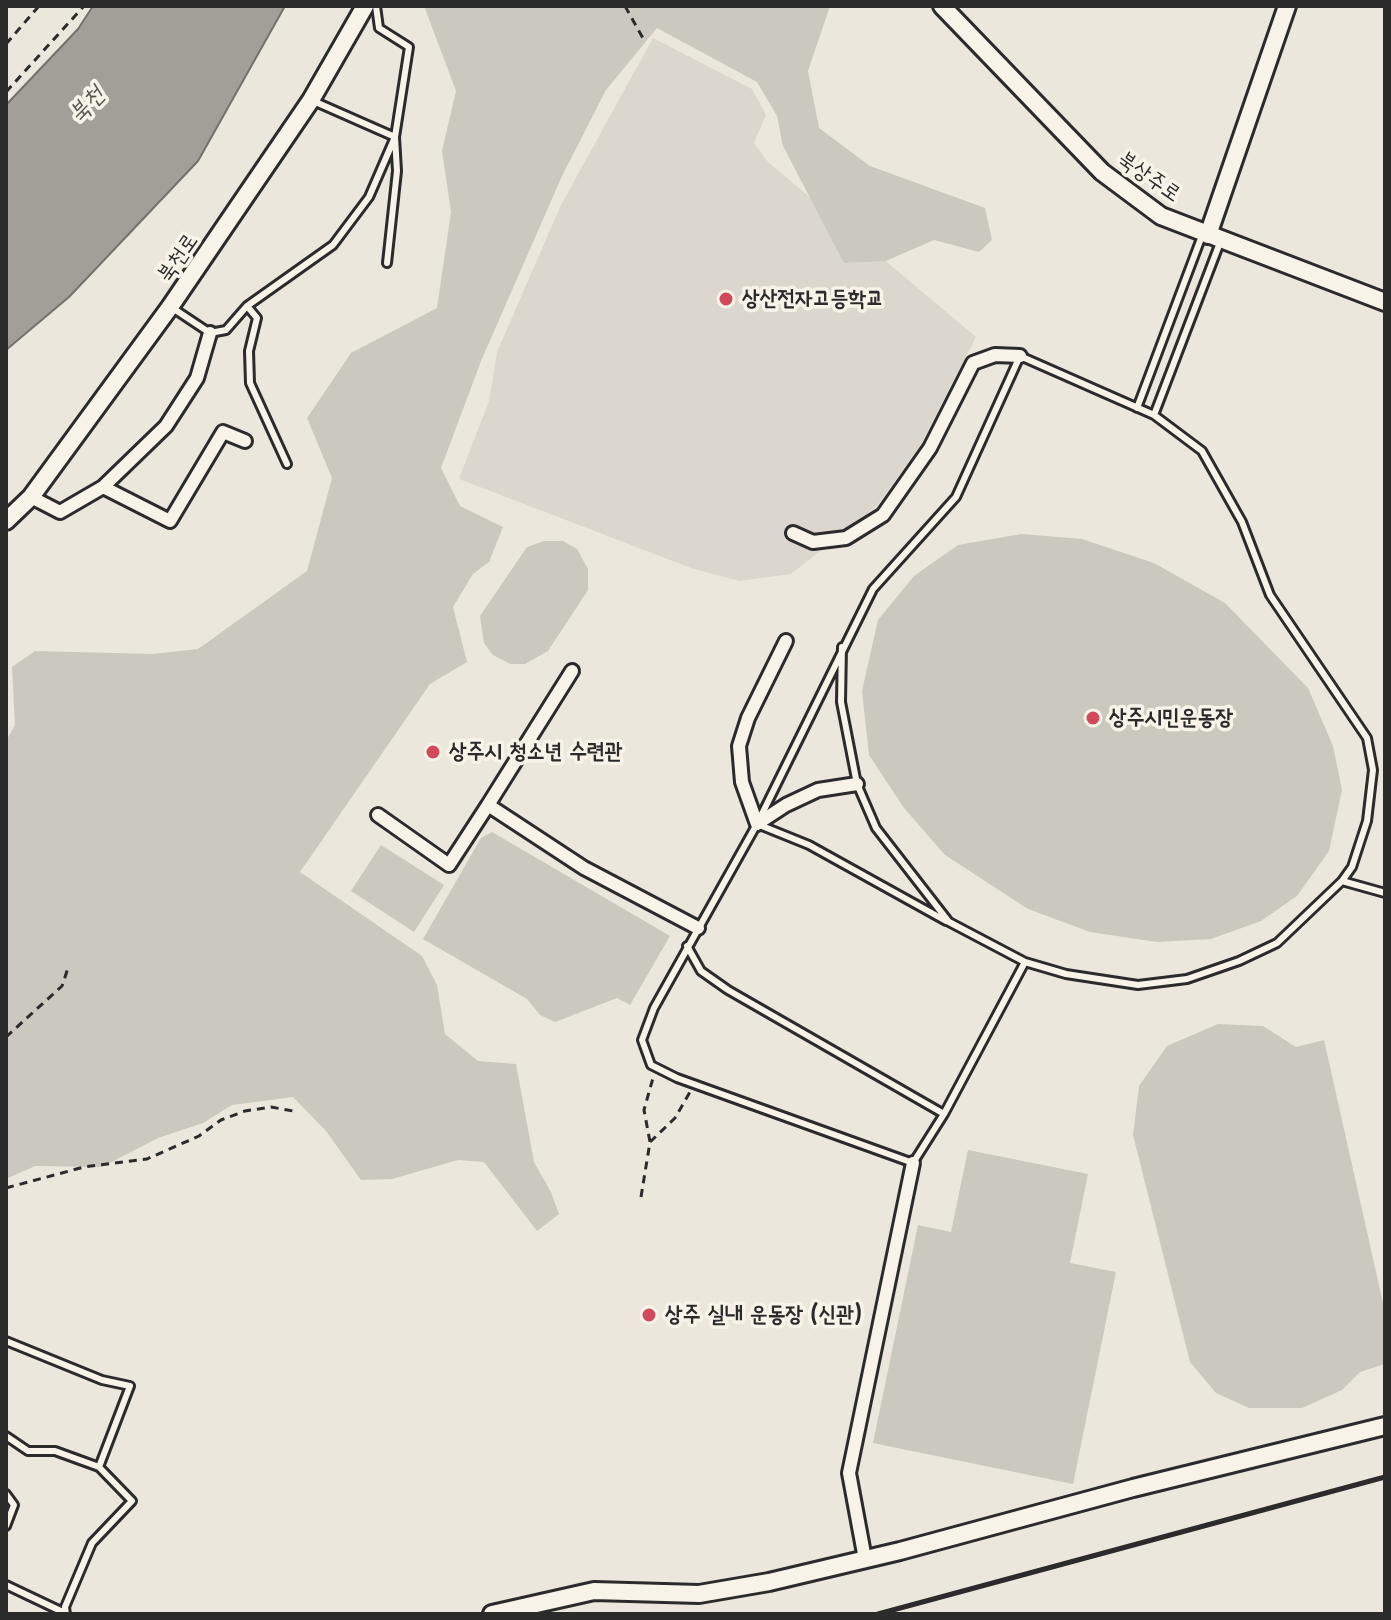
<!DOCTYPE html>
<html>
<head>
<meta charset="utf-8">
<style>
	body { margin:0 }
	#map { position:relative; width:1391px; height:1620px; overflow:hidden; background:#ebe7dd; font-family:"Playpen Sans",sans-serif }
	canvas { display:block }
	.frame { position:absolute; inset:0; border:8px solid #2b2b2b; pointer-events:none }
</style>
</head>
<body>
<div id="map">
<canvas width="1391" height="1620"></canvas>
<div class="frame"></div>
</div>
<script>
const context = document.querySelector('canvas').getContext('2d');
context.lineJoin = 'round';
function fill(path, color) { context.fillStyle = color; context.fill(path, 'evenodd'); }
const shape = rows => new Path2D(rows.map(r => 'M' + r).join(''));
function trace(path, color, width, dash) { context.strokeStyle = color; context.lineWidth = width; context.lineCap = dash ? 'butt' : 'round'; context.setLineDash(dash || []); context.stroke(path); }
function drawText(font, color, halo, rows, align = 'center') {
  context.font = font + ' "Playpen Sans","Poor Story",sans-serif'; context.lineWidth = 7; context.setLineDash([]); context.textBaseline = 'middle'; context.strokeStyle = halo; context.fillStyle = color; for (const [text, x, y, turn = 0] of rows) {
    context.save(); context.translate(x, y); context.rotate((+turn || 0) * Math.PI / 180); context.textAlign = isNaN(turn) ? turn : align; if (halo) context.strokeText(text, 0, 0); context.fillText(text, 0, 0); context.restore();
  }
}
fill(shape([
	[653,38,752,89,766,115,754,143,768,162,976,337,921,444,877,506,791,574,739,581,691,568,459,479,489,401,497,352,561,205]
]), '#dbd7ce');
fill(shape([
	[424,6,830,6,808,71,819,128,870,166,985,208,992,240,979,252,934,240,886,261,844,263,783,146,777,116,757,82,657,28,606,90,562,176,481,361,441,468,460,506,503,527,489,562,473,574,453,607,467,662,430,684,300,872,422,956,437,985,445,1034,478,1061,516,1064,534,1162,551,1192,559,1214,537,1231,484,1162,458,1160,392,1179,361,1180,326,1131,293,1097,232,1105,203,1123,158,1138,102,1167,35,1166,6,1179,6,741,15,725,12,667,35,651,153,654,198,649,307,571,332,478,307,418,351,353,437,308,451,212,442,151,456,91],
	[1021,534,1082,539,1154,563,1225,603,1308,688,1333,746,1342,790,1329,851,1297,896,1261,921,1211,939,1157,942,1090,932,1028,909,945,855,904,808,869,755,862,691,878,620,914,576,958,545],
	[544,541,563,541,577,549,588,569,588,590,548,651,525,664,510,664,493,655,484,643,480,616,527,547],
	[492,832,670,936,630,1005,617,998,555,1022,540,1015,527,999,423,939,481,838],
	[381,845,444,885,414,932,351,891],
	[1218,1024,1263,1026,1296,1047,1324,1040,1385,1312,1385,1364,1360,1372,1342,1390,1302,1408,1249,1408,1216,1393,1190,1362,1133,1135,1139,1086,1167,1046],
	[968,1150,1088,1174,1070,1263,1116,1272,1073,1484,873,1443,918,1225,951,1232]
]), '#cbc8bf');
const water = shape([
	[93,6,285,6,198,161,69,297,6,350,6,105,78,29,93,6]
]);
fill(water, '#a29f98');
trace(water, '#72716c', 2);
const service = shape([
	[376,6,379,28,409,47,395,137,397,171,387,263],
	[247,306,257,318,249,351,250,383,287,464],
	[171,307,210,333,226,330,247,306,333,245,369,197,395,137,311,100],
	[1020,356,1154,415,1202,451,1242,522,1270,595,1367,738,1373,770,1367,821,1352,867,1342,881,1277,943,1239,961,1187,979,1138,985,1066,974,1025,962,944,1114,913,1163,677,1078,651,1065,642,1040,654,1008,757,824,873,589,956,497,1020,356],
	[1137,408,1203,233],
	[1154,415,1221,240],
	[842,647,841,702,857,784,876,828,949,922,1025,962],
	[757,824,809,845,946,921],
	[1342,881,1385,893],
	[687,946,701,971,728,990,944,1114],
	[6,1341,102,1380,130,1386,99,1467],
	[6,1436,28,1451,55,1451,99,1467,132,1501,92,1543,65,1607,66,1614],
	[6,1494,14,1505,6,1526],
	[6,1585,65,1613]
]);
const minor = shape([
	[103,487,170,521,223,432,245,441],
	[31,497,60,512,103,487,166,426,197,378,210,333],
	[793,533,813,542,846,538,883,515,930,448,973,363,995,355,1020,356],
	[786,641,748,718,739,746,742,782,757,824,786,805,818,790,857,784],
	[572,671,488,805,584,868,698,928],
	[378,815,449,865,488,805],
	[865,1559,849,1473,913,1163]
]);
const tertiary = shape([
	[942,6,1102,172,1161,216,1385,302],
	[1208,235,1287,6],
	[6,521,31,497,170,307,311,100,365,6],
	[492,1614,594,1591,699,1594,769,1582,900,1551,1133,1488,1385,1426]
]);
trace(service, '#2b2b2b', 12);
trace(minor, '#2b2b2b', 18);
trace(tertiary, '#2b2b2b', 22);
trace(shape([
	[625,6,644,40],
	[6,44,39,6],
	[6,92,84,6],
	[6,1037,62,986,69,965],
	[650,1142,675,1118,690,1092],
	[6,1188,84,1167,147,1159,199,1136,221,1120,245,1111,271,1107,293,1111],
	[641,1197,650,1142,644,1110,653,1078]
]), '#2b2b2b', 3, [8, 6]);
trace(service, '#f7f3e8', 6);
trace(minor, '#f7f3e8', 12);
trace(tertiary, '#f7f3e8', 16);
trace(shape([
	[878,1614,1385,1477]
]), '#2b2b2b', 5);
for (const [x, y, r, color] of [
	[726,299,8,"#d1495b"],
	[1093,718,8,"#d1495b"],
	[433,752,8,"#d1495b"],
	[649,1315,8,"#d1495b"]
]) { const dot = new Path2D(); dot.arc(x, y, r, 0, 2 * Math.PI); context.fillStyle = color; context.fill(dot); trace(dot, '#f7f3e8', 3); }
drawText('22px', '#2b2b2b', '#f7f3e8', [
	["북상주로",1149,177,35],
	["북천로",178,258,-55]
]);
drawText('bold 22px', '#2b2b2b', '#f7f3e8', [
	["상산전자고등학교",742,299],
	["상주시민운동장",1109,718],
	["상주시 청소년 수련관",449,752],
	["상주 실내 운동장 (신관)",665,1315]
], 'left');
drawText('italic 24px', '#555451', '#f7f3e8', [
	["북천",87,105,-46]
]);
</script>
</body>
</html>
